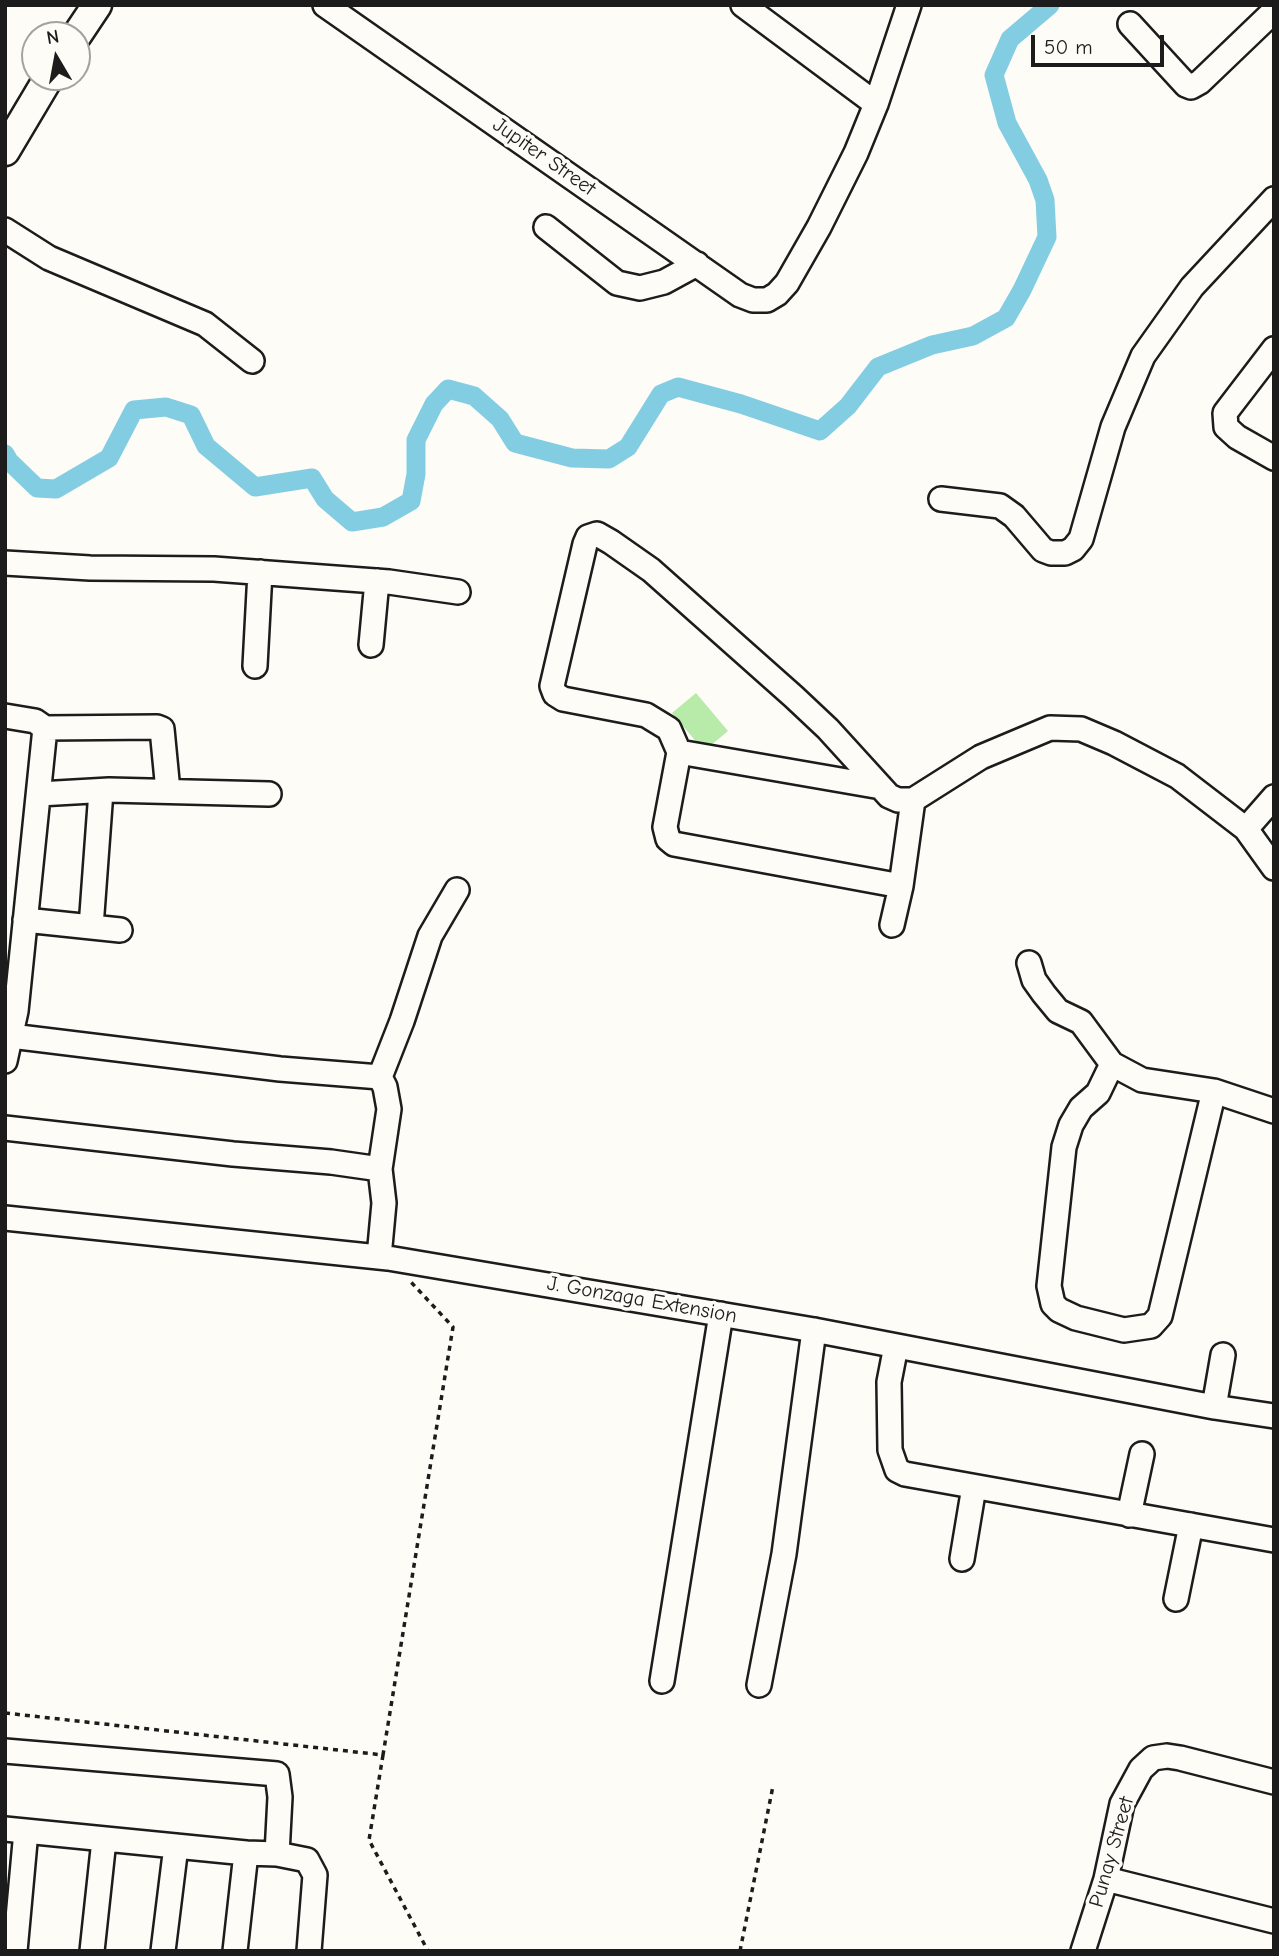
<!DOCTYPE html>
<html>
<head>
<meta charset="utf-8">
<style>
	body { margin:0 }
	#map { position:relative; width:1279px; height:1956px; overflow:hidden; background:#fdfcf7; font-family:"Comic Neue",sans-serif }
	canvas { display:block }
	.frame { position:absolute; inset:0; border:7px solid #1c1c1c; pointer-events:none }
	.north { position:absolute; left:21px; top:21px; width:70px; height:70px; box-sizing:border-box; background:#fdfcf7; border:2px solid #a3a29f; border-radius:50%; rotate:350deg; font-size:19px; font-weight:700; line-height:28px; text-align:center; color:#1c1c1c }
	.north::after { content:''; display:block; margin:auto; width:24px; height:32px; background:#1c1c1c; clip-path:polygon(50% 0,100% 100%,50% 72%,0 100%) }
	.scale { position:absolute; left:1031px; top:35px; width:133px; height:32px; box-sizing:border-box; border:4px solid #1c1c1c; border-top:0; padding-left:9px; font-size:21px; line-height:24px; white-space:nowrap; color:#1c1c1c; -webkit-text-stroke:5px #fdfcf7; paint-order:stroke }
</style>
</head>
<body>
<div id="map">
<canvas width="1279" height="1956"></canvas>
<div class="frame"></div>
<div class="north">N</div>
<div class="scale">50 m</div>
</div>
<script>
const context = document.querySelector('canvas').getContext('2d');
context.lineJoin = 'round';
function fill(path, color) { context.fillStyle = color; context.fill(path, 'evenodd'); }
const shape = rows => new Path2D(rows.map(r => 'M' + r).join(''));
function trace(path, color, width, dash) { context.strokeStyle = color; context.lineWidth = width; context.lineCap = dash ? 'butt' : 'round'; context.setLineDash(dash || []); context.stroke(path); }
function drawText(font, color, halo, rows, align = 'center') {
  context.font = font + ' "Comic Neue",sans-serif'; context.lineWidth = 7; context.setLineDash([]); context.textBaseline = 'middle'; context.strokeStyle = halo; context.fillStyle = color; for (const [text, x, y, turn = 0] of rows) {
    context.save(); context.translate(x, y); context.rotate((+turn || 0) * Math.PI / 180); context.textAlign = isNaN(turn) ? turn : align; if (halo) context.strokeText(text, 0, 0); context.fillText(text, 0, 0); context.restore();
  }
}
fill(shape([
	[696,693,728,731,704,751,672,713]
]), '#b8eaaa');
trace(shape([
	[5,454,9,461,37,488,56,489,109,458,134,410,166,407,191,415,206,446,255,487,312,478,325,499,352,522,383,517,411,501,416,474,416,440,434,404,448,389,474,396,500,419,515,443,572,458,609,459,628,447,661,394,678,387,741,404,820,431,848,406,878,367,932,345,973,336,1006,318,1022,290,1047,237,1045,200,1038,180,1007,123,994,75,1010,39,1050,5]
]), '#83cde3', 19);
const minor = shape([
	[325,5,740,295,753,300,767,300,777,294,787,283,819,227,856,153,876,104,909,5],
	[743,5,876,104],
	[1130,24,1186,85,1191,87,1200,82,1274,11],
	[546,227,617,283,640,288,664,282,697,264],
	[5,230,49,258,205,324,252,361],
	[1274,349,1225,413,1226,427,1237,437,1274,458],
	[941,499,1000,506,1014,516,1043,550,1051,553,1065,553,1073,549,1081,539,1113,427,1143,356,1192,287,1274,199],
	[5,563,90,568,214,569,389,582,458,592],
	[371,645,377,581],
	[255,666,260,572],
	[5,716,35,721,45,728,157,727,162,729,168,791],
	[679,752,881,787],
	[39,794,109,790,269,794],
	[1246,829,1274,797],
	[901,886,674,844,668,839,665,827,679,752,669,729,646,715,563,699,555,694,552,686,585,544,588,537,597,534,611,542,651,570,794,697,828,729,889,796,898,800,913,800,981,757,1050,728,1081,729,1114,743,1177,776,1246,829,1274,868],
	[25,920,120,930],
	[892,925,901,886,913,800],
	[91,927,101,791],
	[1029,963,1034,980,1044,994,1058,1011,1081,1022,1112,1064,1142,1080,1214,1091,1274,1111],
	[11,1036,280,1069,380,1077,385,1087,389,1109,380,1169,384,1203,379,1257],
	[5,1061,16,1011,45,728],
	[1112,1064,1098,1093,1081,1108,1071,1125,1064,1147,1049,1286,1053,1304,1059,1310,1076,1318,1124,1330,1151,1326,1160,1316,1214,1091],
	[380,1077,402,1021,430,936,457,890],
	[5,1128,233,1154,331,1162,380,1169],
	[5,1218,388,1258,814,1330,1214,1407,1274,1416],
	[896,1346,889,1382,890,1450,897,1470,905,1474,1274,1540],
	[1214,1407,1223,1355],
	[1129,1515,1142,1454],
	[962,1559,974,1487],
	[1176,1599,1191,1525],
	[662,1681,721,1314],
	[759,1685,784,1554,814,1330],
	[5,1751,277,1774,280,1797,277,1854],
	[5,1829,246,1853,277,1854,307,1860,315,1875,309,1951],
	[1106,1879,1274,1921],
	[15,1951,26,1831],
	[92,1951,104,1840],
	[163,1951,176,1846],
	[235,1951,246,1853],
	[1083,1951,1106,1879,1122,1804,1141,1769,1153,1758,1167,1756,1180,1758,1274,1782]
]);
const major = shape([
	[77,35,97,5],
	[5,151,49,77]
]);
trace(minor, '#1c1c1c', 28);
trace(major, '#1c1c1c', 33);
trace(shape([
	[5,1713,383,1755,453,1327,410,1281],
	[383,1755,369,1840,428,1951],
	[740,1951,773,1786]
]), '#1c1c1c', 3.5, [5, 5]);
trace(minor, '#fdfcf7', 23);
trace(major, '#fdfcf7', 28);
drawText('21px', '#1c1c1c', '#fdfcf7', [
	["Jupiter Street",544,157,35],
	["J. Gonzaga Extension",642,1300,10],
	["Punay Street",1112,1852,-74]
]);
</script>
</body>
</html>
